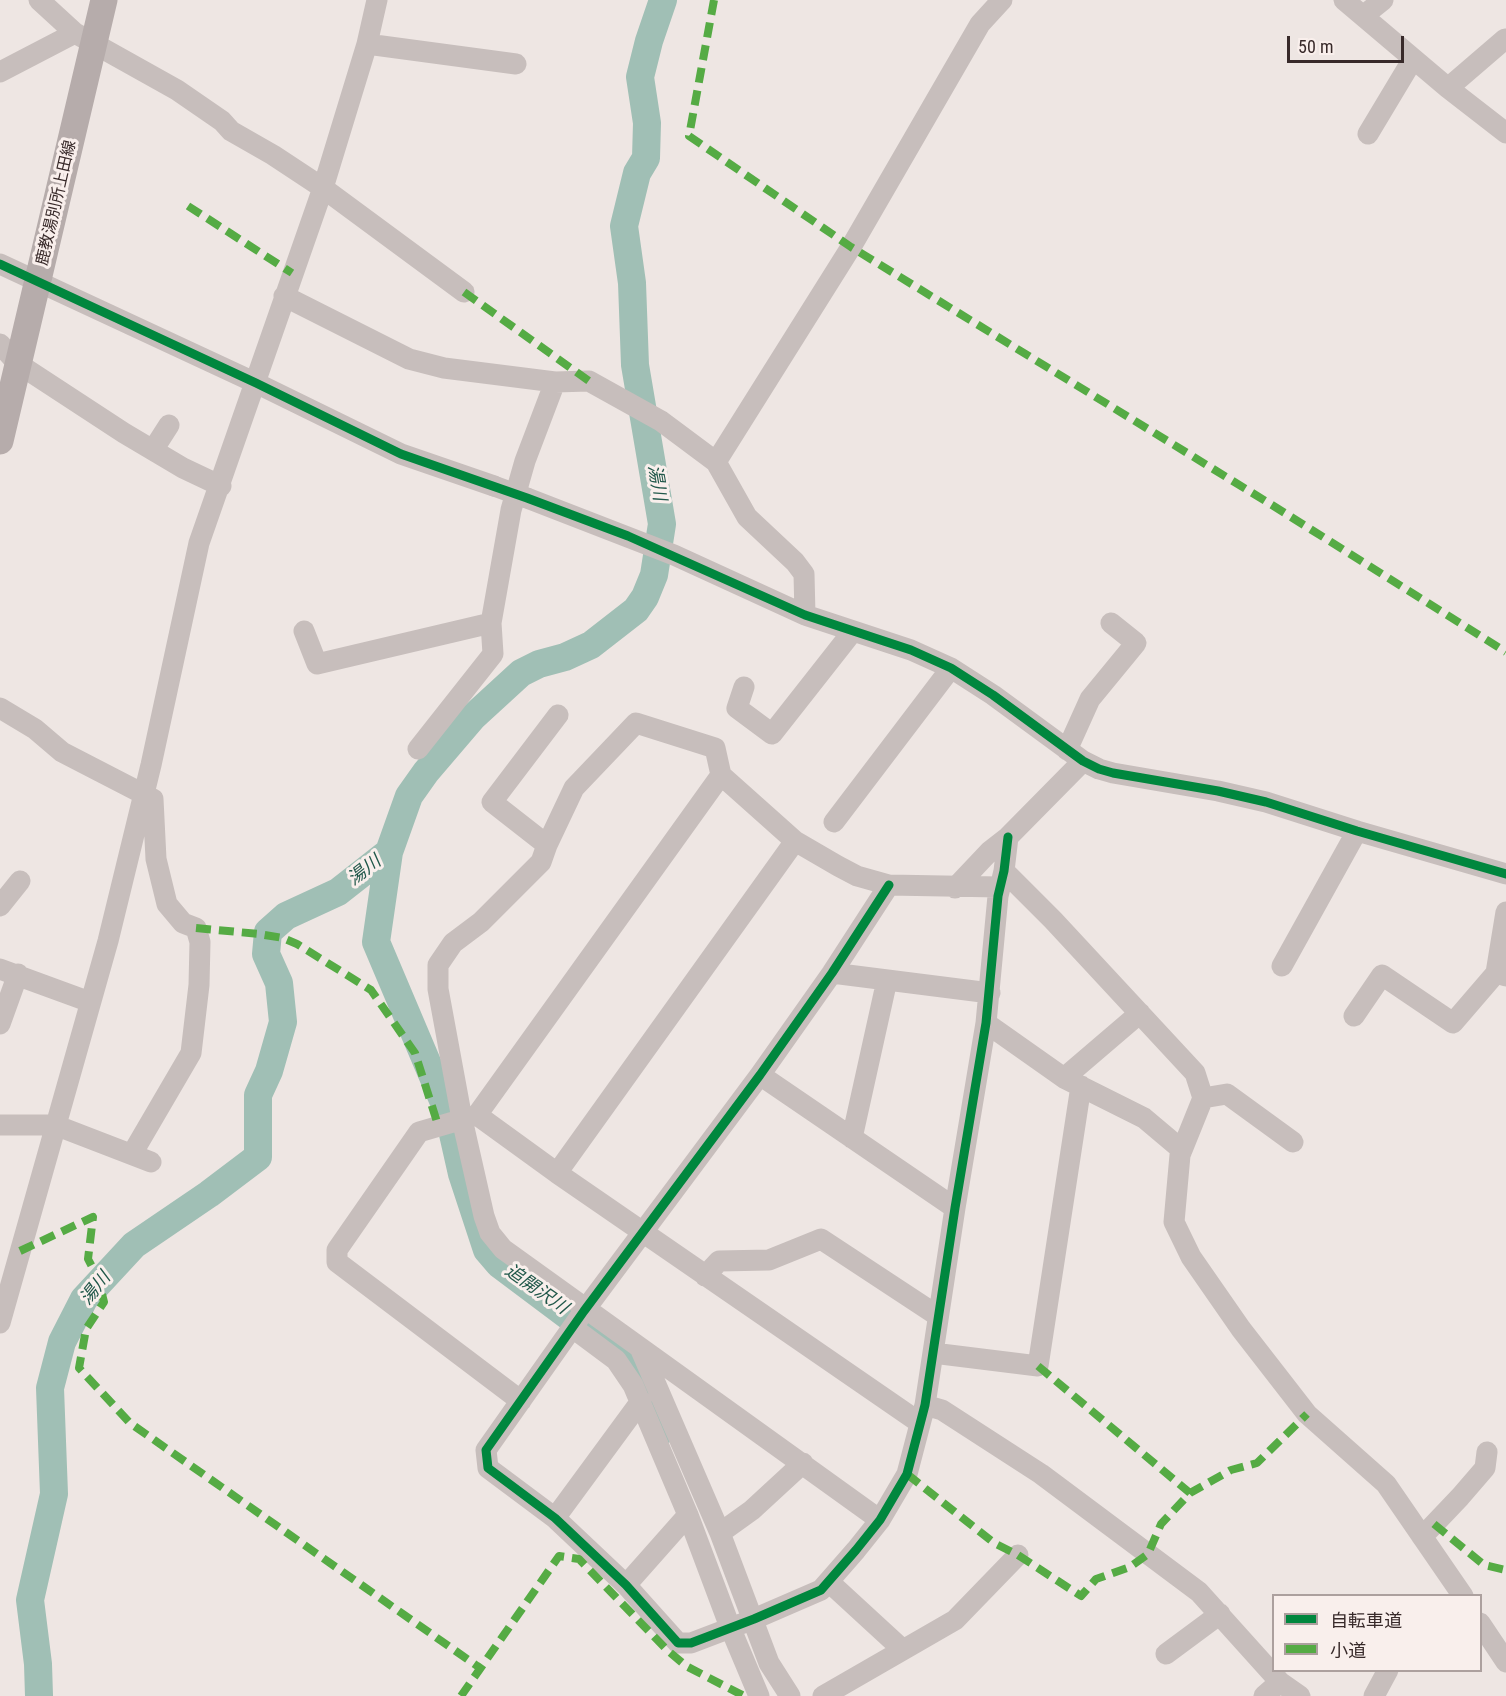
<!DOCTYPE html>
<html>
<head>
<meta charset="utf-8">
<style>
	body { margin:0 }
	#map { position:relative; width:1506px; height:1696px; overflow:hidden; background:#eee6e3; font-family:"Roboto Condensed","Noto Sans JP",sans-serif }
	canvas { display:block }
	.legend { position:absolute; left:1272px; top:1594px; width:210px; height:78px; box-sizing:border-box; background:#f9efec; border:2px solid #aca09e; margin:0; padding:8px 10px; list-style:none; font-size:18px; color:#382a2a }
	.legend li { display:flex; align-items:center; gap:12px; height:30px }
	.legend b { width:30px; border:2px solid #aca09e }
	.scale { position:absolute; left:1287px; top:36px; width:117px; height:27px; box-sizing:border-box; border:3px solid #382a2a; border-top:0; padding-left:8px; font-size:18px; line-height:21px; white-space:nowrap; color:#382a2a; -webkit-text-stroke:4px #f9efec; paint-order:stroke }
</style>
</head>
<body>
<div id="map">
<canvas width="1506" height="1696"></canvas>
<ul class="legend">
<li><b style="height:8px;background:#00873e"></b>自転車道</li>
<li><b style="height:8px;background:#55ab44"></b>小道</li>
</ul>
<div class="scale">50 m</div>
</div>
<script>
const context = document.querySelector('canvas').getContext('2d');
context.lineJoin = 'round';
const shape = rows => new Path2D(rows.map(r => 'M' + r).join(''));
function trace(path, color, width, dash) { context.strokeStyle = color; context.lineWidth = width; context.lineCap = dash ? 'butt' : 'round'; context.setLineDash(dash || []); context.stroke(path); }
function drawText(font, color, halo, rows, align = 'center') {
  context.font = font + ' "Roboto Condensed","Noto Sans JP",sans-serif'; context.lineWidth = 6; context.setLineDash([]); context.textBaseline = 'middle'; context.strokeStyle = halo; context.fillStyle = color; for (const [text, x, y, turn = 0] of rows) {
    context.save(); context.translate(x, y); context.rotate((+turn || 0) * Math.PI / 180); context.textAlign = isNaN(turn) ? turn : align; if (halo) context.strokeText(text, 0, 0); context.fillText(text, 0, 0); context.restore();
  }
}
trace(shape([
	[663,1430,634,1365,613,1345,579,1324,499,1264,487,1250,462,1174,448,1112,376,942,389,852,409,796,426,772,473,717,521,673,539,664,565,657,591,645,636,610,645,597,654,575,662,524,635,365,632,283,624,226,637,173,646,158,647,123,640,77,649,41,663,0],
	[39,1696,38,1664,30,1600,54,1494,50,1388,62,1342,84,1299,134,1245,209,1194,258,1157,258,1095,269,1071,283,1022,279,983,266,954,268,932,286,916,338,892,389,852]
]), '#a0bfb5', 28);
trace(shape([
	[39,0,75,33,177,90,222,121,231,131,273,155,323,188,464,292],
	[1344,0,1448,88,1506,133],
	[1363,16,1383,0],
	[367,44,516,64],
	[0,72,75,33],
	[1448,88,1505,39,1506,40],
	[1368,134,1413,59],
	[0,264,256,383,401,454,494,486],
	[284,296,409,359,444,368,555,382,589,381,661,421,716,462,747,517,795,562,804,574,805,615],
	[0,344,17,363,124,433,183,468,221,486],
	[153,450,169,425],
	[716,462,851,247,980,24,1002,0],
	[527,498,674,555,805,615,911,650,951,668,993,695,1083,761,1099,769,1113,773,1218,791,1266,802,1357,831,1506,874],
	[304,631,317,664,491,623],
	[744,687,737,708,772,734,853,631],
	[0,708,35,729,62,752,153,799,156,859,167,904,183,923,196,928,200,942,199,985,191,1053,132,1154],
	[418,749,493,654,491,623,511,510,525,461,555,382],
	[1067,750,1090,699,1136,643,1111,623],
	[834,822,951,668],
	[547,845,492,802,558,715],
	[1004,871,1053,920,1195,1073,1203,1098,1180,1155,1174,1222,1191,1257,1241,1329,1307,1414,1386,1484,1463,1596],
	[889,885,832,973,760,1075,584,1311,486,1450,488,1468,555,1518,626,1585,678,1643,691,1643,754,1619,821,1590,856,1550,880,1520,907,1474,925,1405,955,1208,986,1023,998,896,1004,871,1008,837],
	[955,888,990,851,1008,837,1083,761],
	[0,906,20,881],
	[1506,912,1496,973,1506,976],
	[1282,966,1357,831],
	[0,969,90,1002],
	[832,973,990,993],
	[1354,1016,1382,975,1453,1023,1496,973],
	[986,1023,1064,1078,1144,1118,1182,1150],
	[0,1024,18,974],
	[760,1075,955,1208],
	[1064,1078,1140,1013],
	[1203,1098,1227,1094,1293,1142],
	[477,1115,721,775],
	[0,1125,55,1125,151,1162],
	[852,1138,887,980],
	[557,1173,795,841],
	[705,1276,719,1261,769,1260,821,1239,938,1316],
	[0,1323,108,941,151,765,199,543,323,188,367,44,377,0],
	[573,1328,616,1360,633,1385,688,1515,730,1627,759,1696],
	[641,1350,720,1533,769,1663,790,1696],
	[933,1353,1038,1366,1081,1086],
	[521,1401,337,1262,337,1250,419,1132,477,1115,557,1173,920,1423],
	[925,1405,942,1410,1041,1474,1199,1592,1280,1682,1300,1696],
	[555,1518,641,1401],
	[880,1520,503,1249,490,1233,484,1216,462,1119,438,989,438,965,453,943,481,922,541,862,547,845,574,788,636,723,715,748,721,775,795,841,838,866,857,876,889,885,999,887],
	[720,1533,752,1510,803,1463],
	[1422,1537,1460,1497,1485,1468,1487,1452],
	[829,1582,903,1650],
	[626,1585,688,1515],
	[1480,1623,1506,1662],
	[1166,1654,1220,1614],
	[823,1696,955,1620,1018,1555],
	[1264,1696,1280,1682],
	[1374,1696,1388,1670]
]), '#c7bebc', 21);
trace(shape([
	[0,441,104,0]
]), '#b6acab', 27);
trace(shape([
	[494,486,527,498]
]), '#c7bebc', 21);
trace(shape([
	[714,0,689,136,851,247,1272,505,1506,652],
	[188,206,292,273],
	[464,292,589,381],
	[196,928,259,934,283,938,297,944,371,990,415,1053,438,1125],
	[20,1251,93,1217,88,1259,98,1278,104,1302,86,1329,79,1368,130,1423,480,1668],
	[1038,1366,1190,1493],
	[907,1474,994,1543,1018,1555,1081,1596,1096,1579,1130,1567,1148,1554,1161,1524,1190,1493,1231,1470,1257,1463,1307,1414],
	[1434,1524,1484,1565,1506,1570],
	[461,1696,559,1556,579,1559,667,1650,686,1666,744,1696]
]), '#55ab44', 8, [15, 8]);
trace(shape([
	[0,264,256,383,401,454,527,498,628,536,805,615,911,650,951,668,993,695,1083,761,1099,769,1113,773,1218,791,1266,802,1357,831,1506,874],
	[889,885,832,973,760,1075,584,1311,486,1450,488,1468,555,1518,626,1585,678,1643,691,1643,754,1619,821,1590,856,1550,880,1520,907,1474,925,1405,955,1208,986,1023,998,896,1004,871,1008,837]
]), '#00873e', 9);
drawText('16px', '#382a2a', '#f9efec', [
	["鹿教湯別所上田線",57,203,-77]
]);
drawText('italic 18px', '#21584a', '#f9efec', [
	["湯川",656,483,80],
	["湯川",365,871,-38],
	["湯川",96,1289,-51],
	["追開沢川",536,1290,35]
]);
</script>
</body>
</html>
